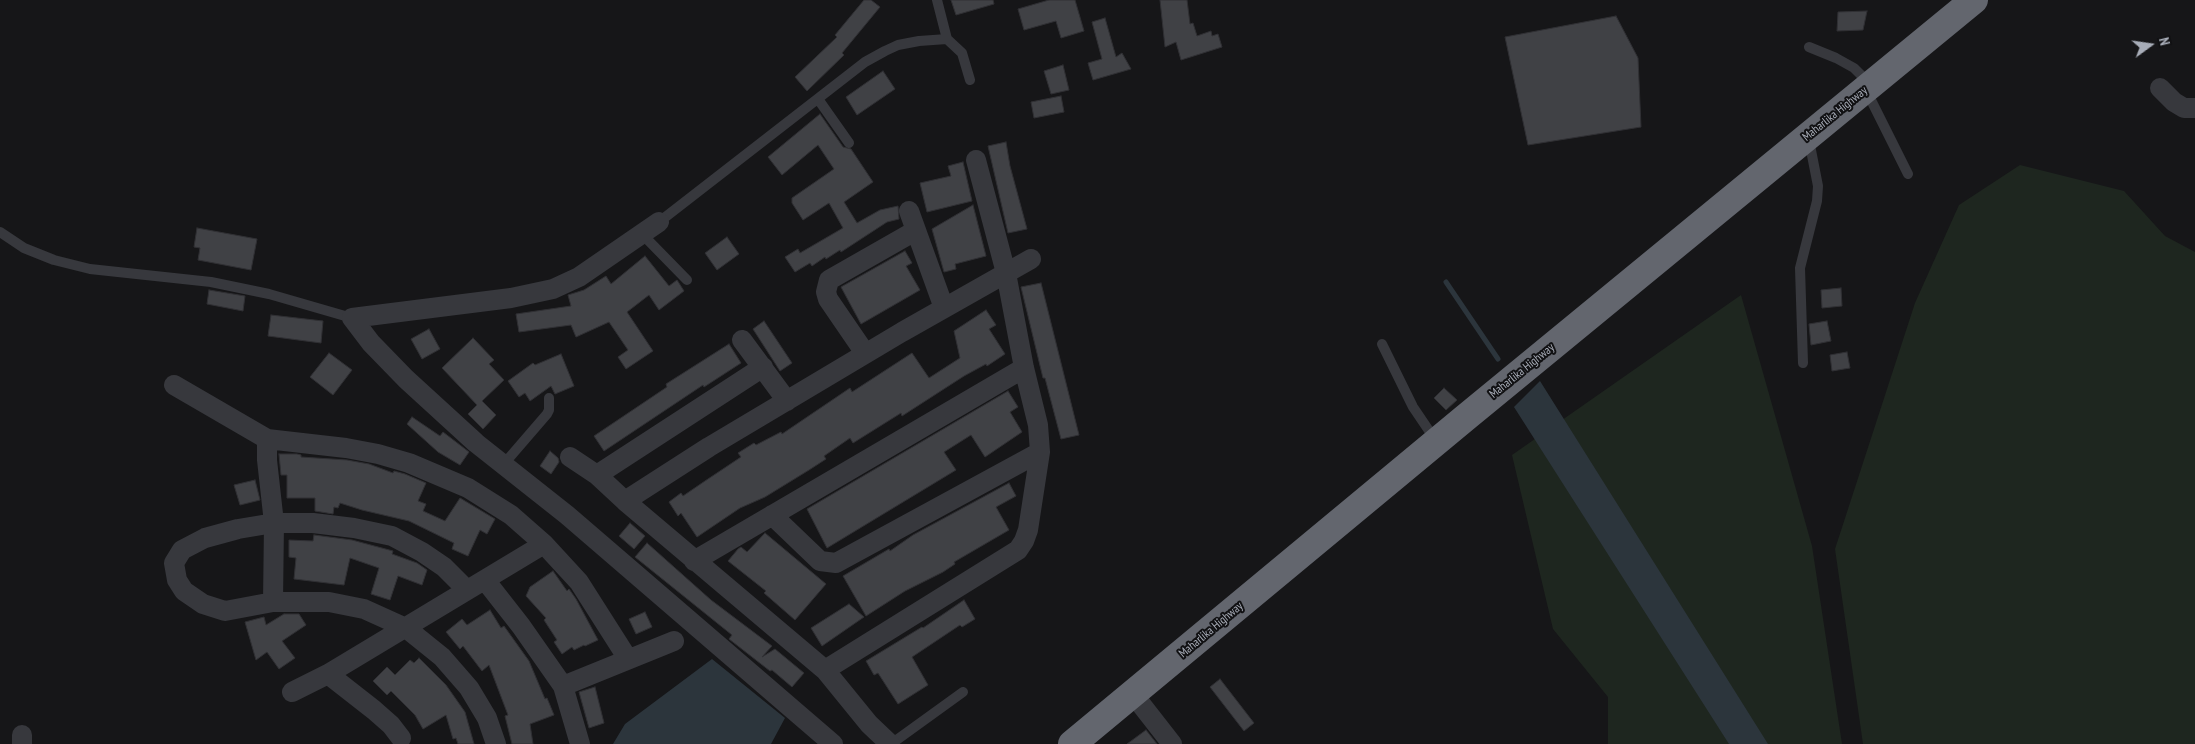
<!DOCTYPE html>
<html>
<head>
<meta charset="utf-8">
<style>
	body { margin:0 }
	#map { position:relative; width:2195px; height:744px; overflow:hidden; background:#161618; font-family:"PT Sans Narrow",sans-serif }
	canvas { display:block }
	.north { position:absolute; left:2125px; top:20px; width:50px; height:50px; -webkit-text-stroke:4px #111113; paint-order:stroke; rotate:76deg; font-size:14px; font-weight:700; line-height:20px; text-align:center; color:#a8adb8 }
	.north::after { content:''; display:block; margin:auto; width:18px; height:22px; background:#a8adb8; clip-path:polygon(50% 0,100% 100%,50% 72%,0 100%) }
</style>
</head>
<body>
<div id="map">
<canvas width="2195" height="744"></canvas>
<div class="north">N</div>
</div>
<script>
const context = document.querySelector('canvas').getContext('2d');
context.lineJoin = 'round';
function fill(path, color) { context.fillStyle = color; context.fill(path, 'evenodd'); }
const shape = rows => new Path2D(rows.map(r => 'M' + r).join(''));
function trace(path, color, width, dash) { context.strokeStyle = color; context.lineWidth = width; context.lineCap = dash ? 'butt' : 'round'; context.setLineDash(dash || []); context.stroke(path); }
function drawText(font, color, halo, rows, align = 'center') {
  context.font = font + ' "PT Sans Narrow",sans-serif'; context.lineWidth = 4; context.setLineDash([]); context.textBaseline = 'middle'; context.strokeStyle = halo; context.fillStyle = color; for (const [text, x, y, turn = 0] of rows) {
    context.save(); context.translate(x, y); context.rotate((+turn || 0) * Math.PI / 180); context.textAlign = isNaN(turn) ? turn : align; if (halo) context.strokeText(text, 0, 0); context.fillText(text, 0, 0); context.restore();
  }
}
fill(shape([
	[2020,165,2124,191,2165,236,2195,252,2195,744,1863,744,1835,549,1915,303,1959,205],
	[1741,295,1812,546,1842,744,1608,744,1608,697,1553,629,1512,455]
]), '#1e261f');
fill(shape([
	[1540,381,1768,744,1729,744,1514,407],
	[712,659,785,718,771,744,613,744,625,724]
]), '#2c353c');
trace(shape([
	[1446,282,1498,359]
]), '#2c353c', 5);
const building = shape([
	[864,0,871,0,880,7,842,53,844,55,807,91,795,77,837,37,835,35,864,0],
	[951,0,993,0,994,4,956,15,951,0],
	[1049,0,1075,0,1084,31,1061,38,1056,21,1024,30,1018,9,1049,0],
	[1160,0,1187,0,1190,24,1193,23,1197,36,1211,31,1212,36,1218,34,1222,47,1181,60,1176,42,1165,47,1160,0],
	[1867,11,1863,30,1837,31,1838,12,1867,11],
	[1616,16,1638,58,1641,127,1528,145,1505,37,1616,16],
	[1105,18,1116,57,1122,53,1131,69,1093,80,1088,63,1102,59,1092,22,1105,18],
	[1063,65,1069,90,1051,94,1044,71,1063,65],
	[883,71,895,89,857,115,846,97,883,71],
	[1061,96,1064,112,1034,118,1031,102,1061,96],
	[820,114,843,147,851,149,873,182,844,202,857,223,880,210,898,206,899,219,887,222,841,252,840,250,826,259,825,257,812,266,810,263,795,272,785,257,798,249,800,253,843,228,829,203,803,220,792,203,792,198,834,169,818,145,782,175,768,157,820,114],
	[1006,142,1010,166,1027,229,1008,233,988,146,1006,142],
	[963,162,972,201,927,212,920,183,951,176,948,166,963,162],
	[973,205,986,256,955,264,956,269,944,272,932,229,973,205],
	[197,228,257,239,251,270,198,260,200,248,194,247,197,228],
	[727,237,739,254,717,270,705,253,727,237],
	[905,251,912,263,906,266,920,290,861,324,841,287,905,251],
	[645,256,669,286,677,280,684,291,659,310,649,295,627,312,653,351,626,369,618,357,628,350,609,322,576,337,571,325,519,332,516,314,571,306,568,295,584,290,606,276,611,284,645,256],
	[1041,283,1079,435,1061,439,1045,378,1043,378,1021,287,1041,283],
	[1841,288,1842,306,1822,308,1821,290,1841,288],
	[209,290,245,296,243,311,207,304,209,290],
	[986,310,996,325,989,329,1005,354,987,366,986,364,964,376,902,416,901,413,853,443,850,438,824,456,826,459,809,470,765,497,740,508,697,537,681,513,678,516,669,502,681,493,683,496,705,481,741,457,738,453,754,443,756,445,781,432,782,434,850,388,852,392,912,353,929,378,960,358,954,331,986,310],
	[271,315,323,321,321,343,268,336,271,315],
	[764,321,792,363,780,371,753,329,764,321],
	[1827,321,1831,341,1811,345,1809,324,1827,321],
	[429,329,440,349,422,359,411,339,429,329],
	[473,338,494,360,489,364,504,380,482,401,496,415,483,429,468,414,477,405,442,368,473,338],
	[729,344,741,363,704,387,703,385,604,451,594,436,667,387,666,384,729,344],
	[1847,352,1850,368,1832,371,1830,355,1847,352],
	[329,353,352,370,333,395,310,377,329,353],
	[561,354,574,386,555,394,551,386,530,401,525,393,519,397,508,381,533,363,535,365,561,354],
	[1444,388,1457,400,1446,410,1434,398,1444,388],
	[1008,391,1018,407,1010,412,1022,432,985,457,971,435,944,452,956,470,827,548,807,509,1008,391],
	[412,417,440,436,443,432,469,452,460,465,438,452,407,424,412,417],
	[550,451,558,458,559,462,551,474,540,466,550,451],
	[279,454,297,454,301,455,301,457,347,460,369,464,393,473,394,471,405,474,426,483,418,501,426,504,423,511,445,521,460,498,495,519,487,534,480,530,468,556,452,549,454,543,409,521,362,510,340,503,338,508,334,507,333,514,315,511,315,498,287,498,287,475,281,475,279,454],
	[255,480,260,500,240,505,234,485,255,480],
	[1009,483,1016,496,996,507,1009,530,954,562,955,564,943,572,905,591,866,616,843,576,889,549,890,551,913,535,1009,483],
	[630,523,645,536,634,549,619,536,630,523],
	[765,533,826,584,795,620,764,593,766,591,728,561,738,549,741,547,747,552,765,533],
	[314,535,352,540,393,551,392,554,417,563,427,570,422,585,398,576,390,600,371,594,379,568,350,558,344,585,294,579,296,558,289,557,289,540,313,541,314,535],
	[647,543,711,600,772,646,762,657,775,649,804,673,792,687,772,670,770,671,729,639,732,635,635,557,647,543],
	[553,571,567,591,569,589,576,599,598,640,585,646,584,645,574,650,572,647,562,654,554,642,557,640,544,620,546,618,526,596,530,587,553,571],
	[964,600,975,619,962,627,960,625,912,657,928,685,898,704,878,673,874,675,866,661,922,627,923,628,964,600],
	[849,604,864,617,822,646,811,628,849,604],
	[490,610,501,628,504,626,529,661,545,699,547,698,554,715,530,724,533,744,512,744,505,716,508,715,489,665,482,671,463,646,460,649,446,632,462,619,467,625,490,610],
	[645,612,652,627,636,634,629,619,645,612],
	[284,614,299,614,306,625,282,641,295,658,279,669,267,652,256,660,245,622,264,617,266,625,284,614],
	[419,658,446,685,465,712,474,744,458,744,456,738,453,739,446,715,423,729,415,715,391,691,387,695,373,681,387,667,395,675,410,660,414,663,419,658],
	[1220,679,1254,723,1244,731,1210,687,1220,679],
	[595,687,604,723,589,728,579,692,595,687],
	[1146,730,1157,744,1127,744,1146,730]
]);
fill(building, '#404145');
trace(building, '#303034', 1);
trace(shape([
	[937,0,947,39],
	[1809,47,1836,58,1854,68,1871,85],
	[1866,90,1908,174],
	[818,99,849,143],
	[659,222,865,62,885,51,898,45,919,41,947,39,962,53,970,80],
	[0,232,24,248,54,260,90,269,211,282,269,294,352,318],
	[643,235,687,280],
	[1382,344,1413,407,1436,441],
	[1803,363,1800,268,1817,201,1818,186,1809,140],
	[503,465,547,414,549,410,549,398],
	[891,744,963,692]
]), '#37383d', 10);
trace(shape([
	[2160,88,2174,102,2184,108,2195,108],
	[909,211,944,308],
	[659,222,579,277,553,289,511,298,352,318,371,343,406,379,476,443,567,515,833,744],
	[742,340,787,401],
	[865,353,828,299,826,292,829,280,915,231],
	[174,385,267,439,267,460,274,523,273,602],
	[267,439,346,448,378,454,409,463,468,488,511,515,544,544,579,582,628,659],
	[570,457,597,475,625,501,825,670,869,724,890,744],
	[597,475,763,367],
	[625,501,709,447,902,332,1031,259],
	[772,515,820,561,836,563,1040,452],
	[694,561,1024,368],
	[485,580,521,626,563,686,580,744],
	[467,590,444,567,422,552,392,536,354,528,313,523,274,523,238,529,205,538,182,550,174,563,177,580,184,591,203,604,225,611,273,602,329,602,364,609,406,628,442,657,469,688,487,718,496,744],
	[825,670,1018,550,1024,541,1028,530,1040,452,1038,425,1024,368,1006,273,976,160],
	[328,674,374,710,391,725,401,738],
	[563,686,674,641],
	[292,692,328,674,544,544],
	[1133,694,1172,744],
	[22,744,22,735]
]), '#37383d', 20);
trace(shape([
	[1072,744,1465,418,1974,0]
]), '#63666e', 28);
drawText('12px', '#a8adb8', '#111113', [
	["Maharlika Highway",1835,114,-39],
	["Maharlika Highway",1522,371,-39],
	["Maharlika Highway",1211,630,-40]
]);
</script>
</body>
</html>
